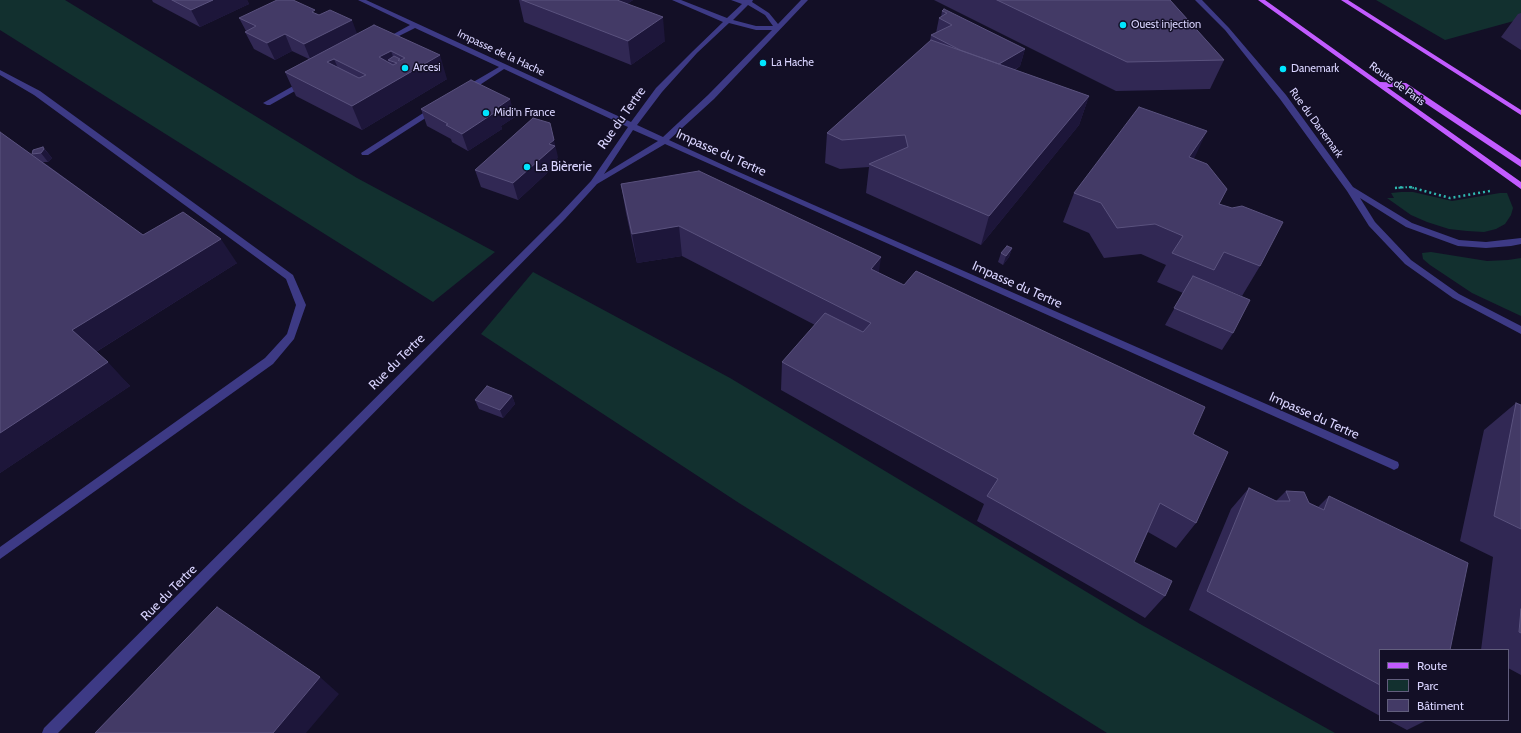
<!DOCTYPE html>
<html>
<head>
<meta charset="utf-8">
<style>
	body { margin:0 }
	#map { position:relative; width:1521px; height:733px; overflow:hidden; background:#130f26; font-family:Cabin,sans-serif }
	canvas { display:block }
	.legend { position:absolute; left:1379px; top:649px; width:130px; height:72px; box-sizing:border-box; background:#130f26; border:1px solid #625e7d; margin:0; padding:5px 7px; list-style:none; font-size:12px; color:#d9d4ff }
	.legend li { display:flex; align-items:center; gap:8px; height:20px }
	.legend b { width:20px; border:1px solid #625e7d }
</style>
</head>
<body>
<div id="map">
<canvas width="1521" height="733"></canvas>
<ul class="legend">
<li><b style="height:5px;background:#c25bff"></b>Route</li>
<li><b style="height:11px;background:#12302f"></b>Parc</li>
<li><b style="height:11px;background:#433a66"></b>Bâtiment</li>
</ul>
</div>
<script>
const context = document.querySelector('canvas').getContext('2d');
context.lineJoin = 'round';
function fill(path, color) { context.fillStyle = color; context.fill(path, 'evenodd'); }
const shape = rows => new Path2D(rows.map(r => 'M' + r).join(''));
function trace(path, color, width, dash) { context.strokeStyle = color; context.lineWidth = width; context.lineCap = dash ? 'butt' : 'round'; context.setLineDash(dash || []); context.stroke(path); }
function drawText(font, color, halo, rows, align = 'center') {
  context.font = font + ' Cabin,sans-serif'; context.lineWidth = 3; context.setLineDash([]); context.textBaseline = 'middle'; context.strokeStyle = halo; context.fillStyle = color; for (const [text, x, y, turn = 0] of rows) {
    context.save(); context.translate(x, y); context.rotate((+turn || 0) * Math.PI / 180); context.textAlign = isNaN(turn) ? turn : align; if (halo) context.strokeText(text, 0, 0); context.fillText(text, 0, 0); context.restore();
  }
}
fill(shape([
	[0,0,65,0,357,178,495,252,433,302,0,30],
	[1376,0,1521,0,1521,19,1445,40],
	[1401,192,1413,192,1452,201,1500,193,1507,193,1513,208,1511,215,1505,224,1496,229,1484,232,1467,231,1449,229,1427,222,1411,215,1387,198,1394,198,1391,193],
	[1431,252,1487,261,1508,260,1521,258,1521,316,1472,293,1430,265,1423,259,1422,253],
	[533,272,730,378,1140,624,1335,733,1107,733,739,503,481,334]
]), '#12302f');
trace(shape([
	[1395,188,1409,187,1414,188]
]), '#2fb8b0', 2, [1.5, 2]);
trace(shape([
	[1410,187,1450,198,1490,191],
	[1395,188,1405,187]
]), '#2fb8b0', 2.5, [2, 3]);
fill(shape([
	[358,0,366,0,631,122,656,88,693,51,723,22,672,0,681,0,727,18,742,4,731,0,753,0,752,2,769,13,778,24,801,0,808,0,714,99,669,140,732,169,1398,462,1399,465,1398,468,1394,470,1390,468,665,144,597,184,565,219,58,733,42,733,44,728,559,215,591,181,628,127,504,69,469,92,463,92,463,88,499,67,415,28,387,42,383,42,383,40,410,25,358,0],
	[748,5,765,15,773,26,756,26,733,20,748,5],
	[729,23,756,30,772,30,708,95,663,137,637,125,662,92,697,53,729,23],
	[633,130,658,141,604,174,633,130],
	[1195,0,1202,0,1229,28,1286,95,1353,187,1412,223,1459,240,1486,242,1521,238,1521,244,1511,246,1486,248,1458,246,1406,227,1360,198,1375,222,1411,260,1459,294,1521,326,1521,334,1453,298,1405,264,1369,226,1347,191,1280,99,1225,30,1195,0],
	[0,70,40,91,293,275,306,305,294,339,273,364,0,559,0,547,265,358,287,334,296,305,286,279,34,95,0,75,0,70],
	[302,81,305,81,309,83,270,105,267,105,263,103,302,81],
	[431,108,434,108,438,110,368,155,362,155,361,153,431,108]
]), '#3d3a85');
fill(shape([
	[1258,0,1265,0,1380,82,1406,83,1521,160,1521,167,1401,87,1387,87,1521,182,1521,189,1258,0],
	[1341,0,1348,0,1521,110,1521,115,1341,0]
]), '#c25bff');
fill(shape([
	[152,0,247,0,249,4,200,27,153,2],
	[519,0,633,0,627,4,665,41,631,65,524,22],
	[934,0,1170,0,1224,60,1210,89,1116,91],
	[942,11,1025,49,1020,66,1015,70,1089,96,1079,125,981,245,866,193,869,167,840,169,825,163,827,133,930,41,931,35,936,33,939,18,941,17],
	[1521,13,1521,50,1501,37,1518,14],
	[316,14,357,34,374,25,447,79,362,130,296,96,285,72,309,59,292,51,275,60,254,49,245,32,246,31,239,18],
	[421,109,515,117,501,126,502,129,468,151,452,142,451,139,427,126],
	[0,132,34,156,32,154,43,147,52,158,48,162,43,162,143,235,237,263,96,352,130,386,0,473],
	[558,157,557,158,558,163,518,200,481,187,475,170],
	[1193,159,1227,189,1219,204,1260,266,1242,296,1207,282,1233,333,1222,350,1165,325,1183,293,1157,282,1166,265,1141,254,1104,258,1089,233,1063,222,1074,193],
	[621,184,879,273,1193,434,1196,523,1176,548,1148,532,1134,562,1165,596,1145,618,977,521,984,504,781,390,782,362,815,325,682,256,637,263,626,213],
	[1012,248,1009,257,1003,265,998,262,1001,253],
	[512,396,515,404,503,418,479,409,475,400],
	[1516,403,1521,405,1521,675,1508,668,1508,650,1481,650,1493,557,1460,541,1484,430],
	[1249,488,1276,501,1286,491,1318,507,1329,496,1380,650,1380,716,1189,610,1231,509],
	[1388,720,1427,720,1407,730]
]), '#312854');
fill(shape([
	[213,0,247,0,249,4,200,27,191,10],
	[603,0,633,0,605,18],
	[663,17,665,41,631,65,628,41],
	[352,20,358,36,311,61,304,44],
	[285,34,292,51,275,60,267,43],
	[1025,49,1020,66,989,85,993,68],
	[391,51,395,62,388,60,394,78,379,57],
	[440,55,447,79,362,130,352,106,404,76,398,60,400,59,406,75],
	[334,59,344,82,327,62],
	[1089,96,1079,125,981,245,989,216],
	[510,99,515,117,501,126,502,129,468,151,462,134,494,110],
	[1207,131,1193,161,1189,157],
	[554,140,558,157,557,158,558,163,518,200,513,183],
	[44,149,52,158,48,162,41,153],
	[679,226,682,256,637,263,632,234],
	[221,239,237,263,94,353,72,330],
	[1012,248,1009,257,1003,265,1006,256],
	[881,257,877,286,871,269],
	[108,362,130,386,0,473,0,433],
	[512,396,515,404,503,418,500,410],
	[320,677,339,694,306,733,273,733]
]), '#1d163a');
const building = shape([
	[172,0,213,0,191,10,172,0],
	[277,0,293,0,315,10,312,12,319,15,330,10,352,20,304,44,285,34,267,43,245,32,256,26,239,18,277,0],
	[522,0,617,0,663,17,628,41,522,0],
	[997,0,1170,0,1224,60,1127,62,997,0],
	[944,9,1025,49,999,64,960,50,931,35,952,25,939,18,947,13,942,11,944,9],
	[374,25,440,55,352,106,285,72,374,25],
	[391,51,405,58,399,61,398,60,400,59,394,56,388,60,397,63,393,65,379,57,391,51],
	[334,59,366,75,359,78,327,62,334,59],
	[931,40,1089,96,989,216,869,164,908,147,905,135,842,140,827,133,931,40],
	[471,80,510,99,494,110,497,111,462,134,446,125,448,124,421,109,471,80],
	[1139,107,1207,131,1189,157,1207,164,1227,189,1219,204,1232,208,1242,206,1283,222,1260,266,1224,252,1214,270,1172,253,1183,236,1155,224,1117,228,1101,203,1074,193,1139,107],
	[533,118,550,123,554,140,549,144,555,146,513,183,475,170,533,118],
	[0,132,143,235,183,212,221,239,72,330,108,362,0,433,0,132],
	[43,147,44,149,41,153,32,154,33,150,43,147],
	[699,171,881,257,871,269,904,285,916,271,1205,407,1193,434,1228,452,1196,523,1160,503,1134,562,1172,581,1165,596,987,496,998,479,782,362,825,313,863,332,871,323,679,226,632,234,621,184,699,171],
	[1007,246,1012,248,1006,256,1001,253,1007,246],
	[1193,276,1250,300,1233,333,1174,308,1193,276],
	[487,386,512,396,500,410,475,400,487,386],
	[1516,403,1521,405,1521,529,1494,516,1516,403],
	[1249,488,1276,501,1290,501,1286,491,1304,492,1309,503,1324,510,1329,496,1468,563,1450,650,1380,650,1380,685,1207,591,1249,488],
	[217,607,320,677,273,733,95,733,217,607],
	[1521,609,1521,633,1519,632,1521,609]
]);
fill(building, '#433a66');
trace(building, '#5a527e', 1);
for (const [x, y, r, color] of [
	[1123,25,4,"#00e5ff"],
	[763,63,4,"#00e5ff"],
	[405,68,4,"#00e5ff"],
	[1283,69,4,"#00e5ff"],
	[486,113,4,"#00e5ff"],
	[527,167,4,"#00e5ff"]
]) { const dot = new Path2D(); dot.arc(x, y, r, 0, 2 * Math.PI); context.fillStyle = color; context.fill(dot); trace(dot, '#130f26', 1.5); }
drawText('11px', '#d9d4ff', '#130f26', [
	["Ouest injection",1131,25],
	["La Hache",771,63],
	["Arcesi",413,68],
	["Danemark",1291,69],
	["Midi'n France",494,113]
], 'left');
drawText('11px', '#d9d4ff', '#130f26', [
	["Impasse de la Hache",501,53,25],
	["Route de Paris",1397,84,36],
	["Rue du Danemark",1316,123,54]
]);
drawText('13px', '#d9d4ff', '#130f26', [
	["Rue du Tertre",622,118,-55],
	["Impasse du Tertre",721,153,24],
	["Impasse du Tertre",1017,285,24],
	["Rue du Tertre",397,362,-45],
	["Impasse du Tertre",1314,416,24],
	["Rue du Tertre",169,593,-45]
]);
drawText('13px', '#d9d4ff', '#130f26', [
	["La Bièrerie",535,167]
], 'left');
</script>
</body>
</html>
